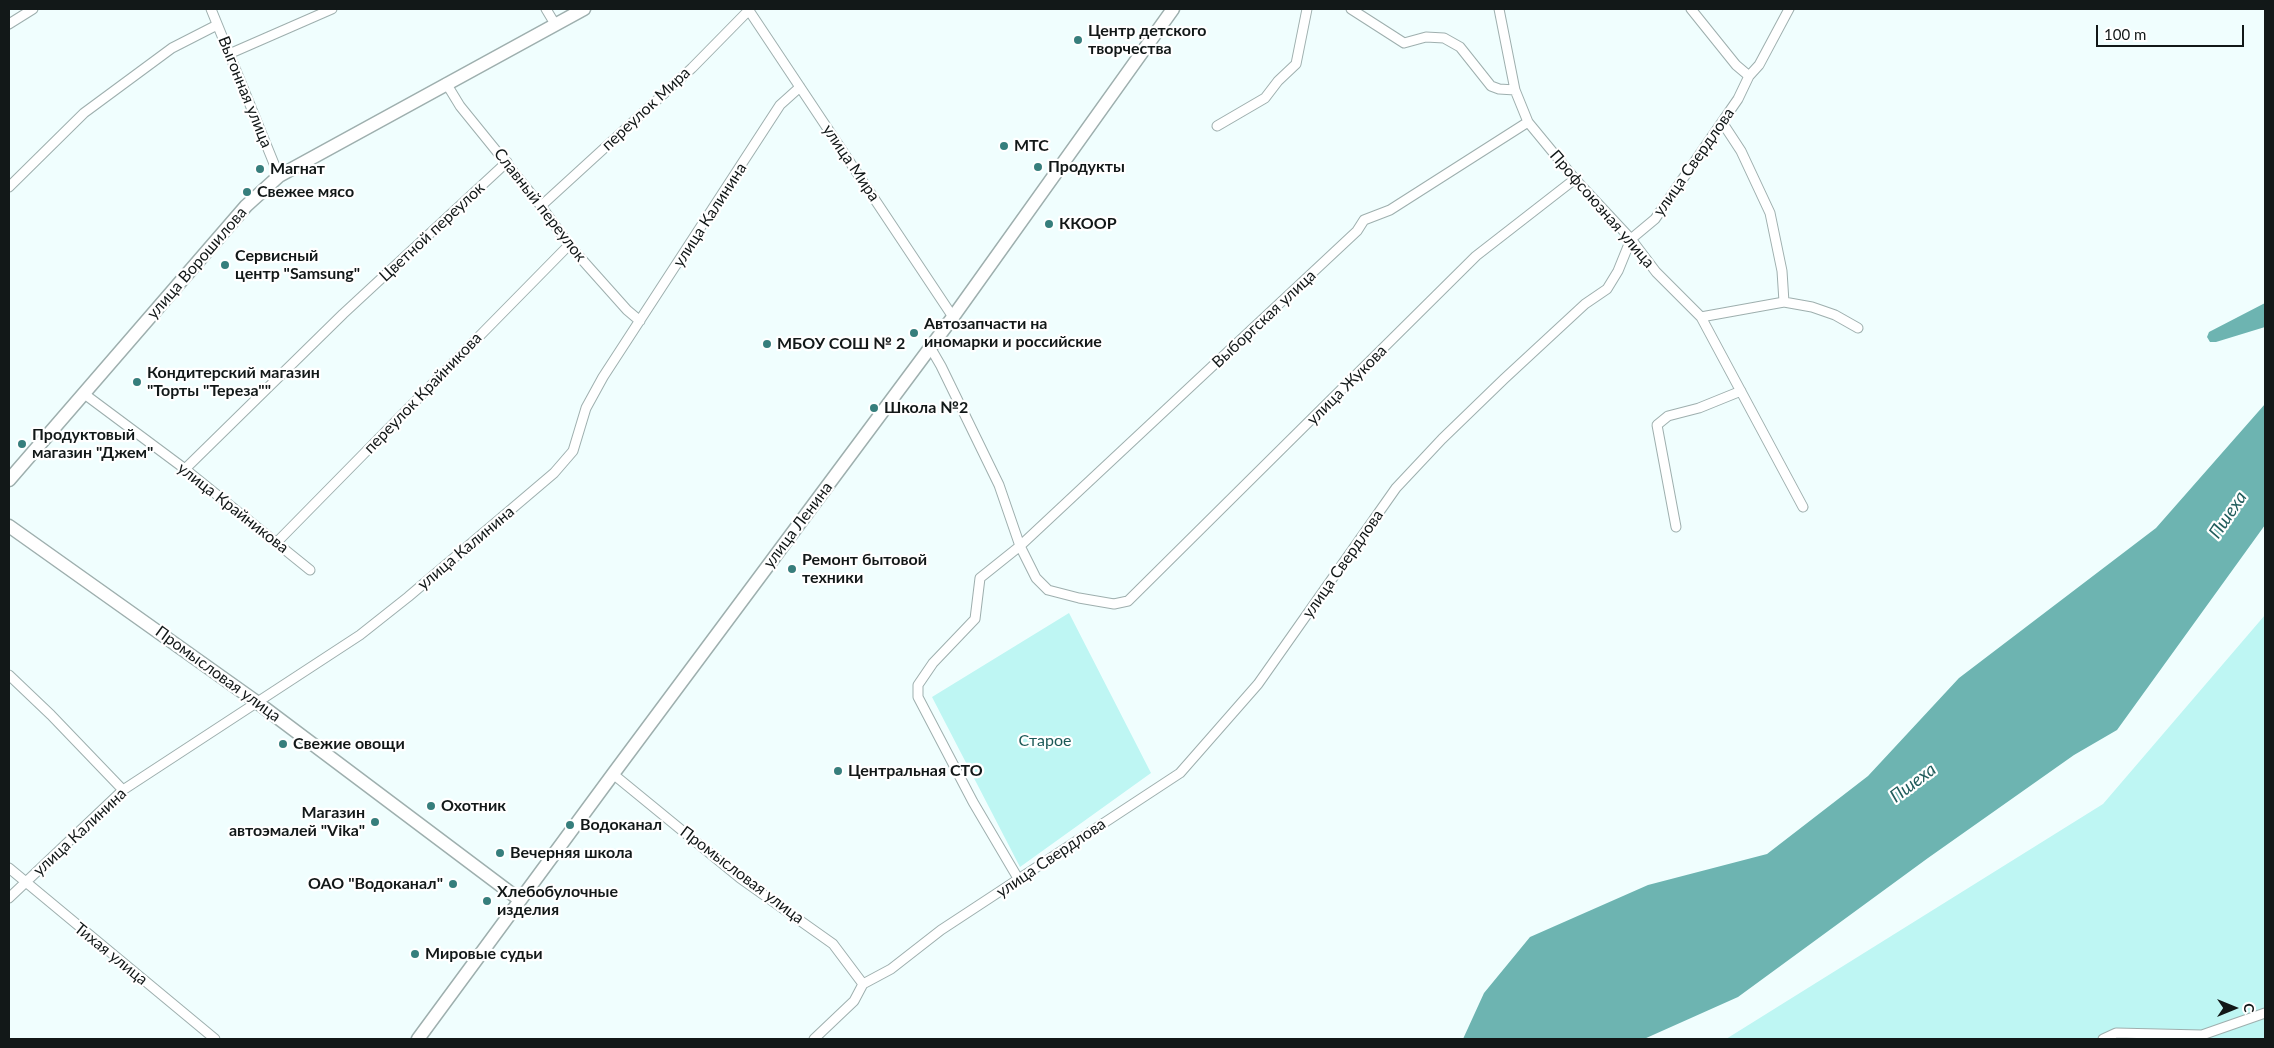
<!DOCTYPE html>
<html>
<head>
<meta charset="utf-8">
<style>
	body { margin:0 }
	#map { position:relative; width:2274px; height:1048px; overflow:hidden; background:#f0fefe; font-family:Lato,sans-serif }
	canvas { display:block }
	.frame { position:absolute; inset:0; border:10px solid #121818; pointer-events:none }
	.north { position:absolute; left:2209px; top:983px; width:50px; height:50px; -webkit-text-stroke:4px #fff; paint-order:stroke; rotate:90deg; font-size:14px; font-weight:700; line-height:20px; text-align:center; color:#121818 }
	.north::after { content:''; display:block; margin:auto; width:18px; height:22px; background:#121818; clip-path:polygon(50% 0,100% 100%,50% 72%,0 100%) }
	.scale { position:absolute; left:2096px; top:25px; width:148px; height:22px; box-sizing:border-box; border:2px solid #121818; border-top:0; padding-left:6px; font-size:15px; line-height:18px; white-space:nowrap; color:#121818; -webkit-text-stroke:4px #fff; paint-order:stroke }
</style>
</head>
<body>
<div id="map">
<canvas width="2274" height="1048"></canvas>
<div class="frame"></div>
<div class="north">С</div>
<div class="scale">100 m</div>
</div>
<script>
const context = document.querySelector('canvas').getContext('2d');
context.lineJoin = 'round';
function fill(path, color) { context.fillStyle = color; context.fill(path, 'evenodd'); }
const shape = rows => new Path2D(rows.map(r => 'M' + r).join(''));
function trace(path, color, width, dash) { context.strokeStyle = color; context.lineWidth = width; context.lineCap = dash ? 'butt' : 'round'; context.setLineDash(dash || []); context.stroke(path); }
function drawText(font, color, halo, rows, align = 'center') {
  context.font = font + ' Lato,sans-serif'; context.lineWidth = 4.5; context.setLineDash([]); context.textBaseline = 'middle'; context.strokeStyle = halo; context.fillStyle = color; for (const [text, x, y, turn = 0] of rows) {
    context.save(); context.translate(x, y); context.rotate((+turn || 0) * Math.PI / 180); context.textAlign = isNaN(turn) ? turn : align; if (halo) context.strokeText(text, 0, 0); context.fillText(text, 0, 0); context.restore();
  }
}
fill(shape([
	[1069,613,1151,773,1020,867,932,697],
	[2265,615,2265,1039,1726,1039,2103,804]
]), '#bef6f3');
fill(shape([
	[2265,303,2265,327,2216,342,2210,342,2207,337,2209,332],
	[2265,404,2265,525,2117,730,2074,755,1928,858,1738,997,1644,1039,1463,1039,1484,993,1530,937,1648,885,1767,854,1868,776,1959,678,2156,528]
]), '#6db4b1');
const street = shape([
	[211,9,279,176],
	[546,9,555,24],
	[748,9,953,317],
	[1351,9,1404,43,1426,37,1444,38,1460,47,1491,86,1499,89,1515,90],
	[1499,9,1515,90,1528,122,1575,179,1631,239,1656,272,1701,317,1803,507],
	[1691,9,1736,65,1749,76],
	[9,24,33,9],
	[229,54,332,9],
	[446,83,460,106,541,206,569,245,627,310,640,321],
	[1722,122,1741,151,1770,213,1782,271,1784,302],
	[1217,126,1265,98,1278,81,1296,64,1307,9],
	[9,187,84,113,172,48,217,25],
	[541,206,692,68,749,10],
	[1701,317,1784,302,1812,307,1835,315,1858,328],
	[930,347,941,366,999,485,1020,546,1036,578,1048,590,1079,598,1114,604,1128,601,1476,256,1575,179],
	[83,393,185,469,310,570],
	[185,469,343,314,507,162],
	[1676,527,1657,425,1668,416,1699,408,1741,391],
	[277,542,569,245],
	[9,675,51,715,123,790],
	[613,774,740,878,833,944,863,984],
	[9,868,215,1039],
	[1019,880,973,802,918,697,918,685,933,663,975,619,980,578,1020,546,1357,231,1364,220,1390,210,1528,122],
	[9,898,123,790,360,635,408,597,554,473,573,451,586,408,603,377,780,105,800,87],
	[814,1039,854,1001,863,984,891,969,941,930,1180,773,1258,684,1396,488,1442,439,1504,379,1585,304,1607,289,1618,271,1631,239,1655,219,1738,99,1749,76,1759,65,1789,9],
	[2103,1039,2116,1033,2202,1035,2265,1013]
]);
const secondary = shape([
	[9,480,246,206,279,176,584,9],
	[9,526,258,703,520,900],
	[418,1039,613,774,953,317,1173,9]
]);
trace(street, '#9eafae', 11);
trace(secondary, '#9eafae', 15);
trace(street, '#fff', 9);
trace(secondary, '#fff', 12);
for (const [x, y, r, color] of [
	[1078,40,5,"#367e7c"],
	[1004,146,5,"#367e7c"],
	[1038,167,5,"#367e7c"],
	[260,169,5,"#367e7c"],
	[247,192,5,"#367e7c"],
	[1049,224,5,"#367e7c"],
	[225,265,5,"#367e7c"],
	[914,333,5,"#367e7c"],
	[767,344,5,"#367e7c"],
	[137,382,5,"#367e7c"],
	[874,408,5,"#367e7c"],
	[22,444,5,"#367e7c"],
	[792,569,5,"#367e7c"],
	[283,744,5,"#367e7c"],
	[838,771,5,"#367e7c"],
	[431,806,5,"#367e7c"],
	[375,822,5,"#367e7c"],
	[570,825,5,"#367e7c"],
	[500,853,5,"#367e7c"],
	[453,884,5,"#367e7c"],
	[487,901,5,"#367e7c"],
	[415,954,5,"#367e7c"]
]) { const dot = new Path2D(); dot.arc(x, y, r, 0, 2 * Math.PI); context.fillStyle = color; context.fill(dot); trace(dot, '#fff', 2); }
drawText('bold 16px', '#121818', '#fff', [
	["Центр детского",1088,31],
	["творчества",1088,49],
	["МТС",1014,146],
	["Продукты",1048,167],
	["Магнат",270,169],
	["Свежее мясо",257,192],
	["ККООР",1059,224],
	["Сервисный",235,256],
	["центр \"Samsung\"",235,274],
	["Автозапчасти на",924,324],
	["иномарки и российские",924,342],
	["МБОУ СОШ № 2",777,344],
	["Кондитерский магазин",147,373],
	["\"Торты \"Тереза\"\"",147,391],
	["Школа №2",884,408],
	["Продуктовый",32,435],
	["магазин \"Джем\"",32,453],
	["Ремонт бытовой",802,560],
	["техники",802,578],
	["Свежие овощи",293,744],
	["Центральная СТО",848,771],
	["Охотник",441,806],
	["Магазин",365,813,"right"],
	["автоэмалей \"Vika\"",365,831,"right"],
	["Водоканал",580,825],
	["Вечерняя школа",510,853],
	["ОАО \"Водоканал\"",443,884,"right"],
	["Хлебобулочные",497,892],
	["изделия",497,910],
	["Мировые судьи",425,954]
], 'left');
drawText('16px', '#121818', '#fff', [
	["Выгонная улица",245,92,68],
	["переулок Мира",646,109,-43],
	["улица Свердлова",1694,162,-55],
	["улица Мира",851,163,56],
	["Славный переулок",540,205,52],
	["Профсоюзная улица",1602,209,49],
	["улица Калинина",710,215,-57],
	["Цветной переулок",432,232,-43],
	["улица Ворошилова",197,263,-49],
	["Выборгская улица",1264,319,-43],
	["улица Жукова",1347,385,-45],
	["переулок Крайникова",423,393,-46],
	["улица Крайникова",233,508,38],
	["улица Ленина",798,525,-53],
	["улица Калинина",466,548,-40],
	["улица Свердлова",1343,564,-55],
	["Промысловая улица",218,674,36],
	["улица Калинина",80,832,-43],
	["улица Свердлова",1051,858,-34],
	["Промысловая улица",742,875,37],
	["Тихая улица",111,954,39]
]);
drawText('16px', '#1c5957', '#fff', [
	["Старое",1045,741]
]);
drawText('italic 18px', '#215d5c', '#fff', [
	["Пшеха",2228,515,-56],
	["Пшеха",1913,783,-37]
]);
</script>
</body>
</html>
